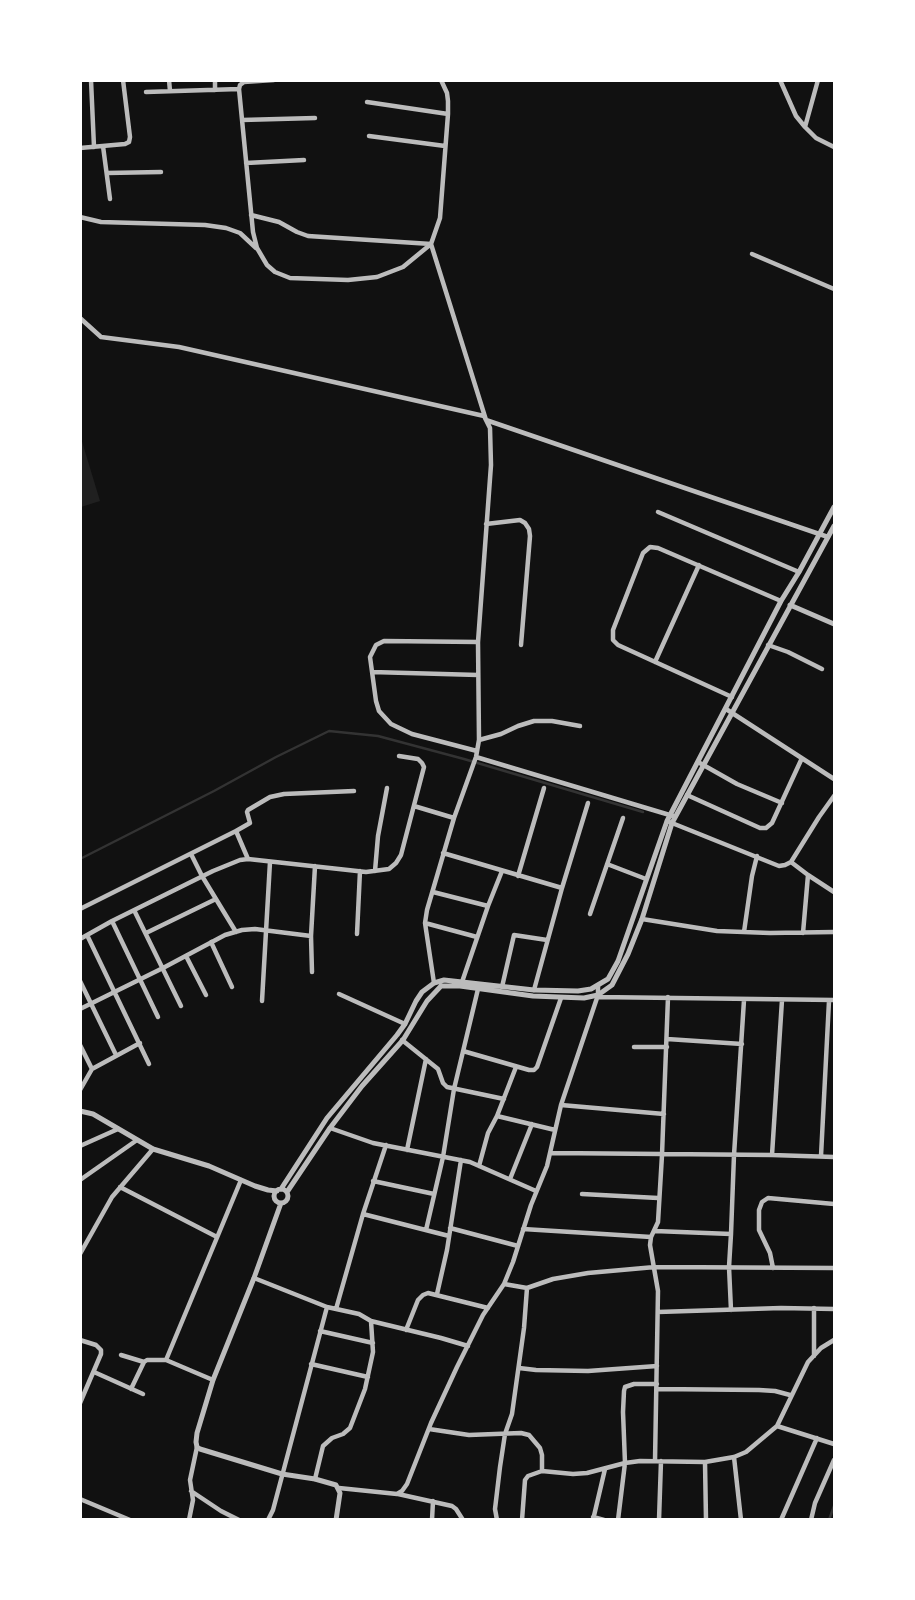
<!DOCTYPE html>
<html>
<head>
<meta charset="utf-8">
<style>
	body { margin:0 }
	#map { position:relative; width:915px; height:1600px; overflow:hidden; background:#111; font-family:Karla,sans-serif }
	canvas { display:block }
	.frame { position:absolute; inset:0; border:82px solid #fff; pointer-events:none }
</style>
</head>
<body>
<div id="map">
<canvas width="915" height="1600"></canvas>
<div class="frame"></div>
</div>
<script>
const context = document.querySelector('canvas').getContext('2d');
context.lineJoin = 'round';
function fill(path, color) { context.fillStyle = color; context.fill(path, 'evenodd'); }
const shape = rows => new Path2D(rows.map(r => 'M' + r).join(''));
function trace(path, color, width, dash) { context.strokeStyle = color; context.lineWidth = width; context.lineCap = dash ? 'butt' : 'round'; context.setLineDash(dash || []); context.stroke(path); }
fill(shape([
	[80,435,100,501,81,507,80,507]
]), '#202020');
trace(shape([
	[80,859,214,791,276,757,329,731,378,736,464,759,643,812],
	[829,1520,834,1506]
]), '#333', 2.5);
trace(shape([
	[91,80,94,147],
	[169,80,170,91],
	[274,80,244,82,240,85,239,89,253,232,257,248,267,265,275,272,290,278,348,280,377,277,403,267,431,244,440,218,448,114,448,101,447,93,441,80],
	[780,80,796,116,805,127,816,138,834,147],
	[215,90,215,80],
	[146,92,239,89],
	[367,102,448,114],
	[242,120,315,118],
	[805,127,818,80],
	[369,136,445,146],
	[103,146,110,199],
	[80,148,125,144,129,142,130,137,123,80],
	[246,163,304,160],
	[107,173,161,172],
	[251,215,279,222,297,232,308,236,431,244,486,420,828,537],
	[80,217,101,222,205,225,226,228,240,233,256,248],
	[752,254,834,289],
	[80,318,101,337,179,347,484,416,490,428,491,465,478,642,479,740,476,757,454,818,427,910,425,923,434,983],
	[658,512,799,572],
	[486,524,520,520,525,523,529,529,530,536,521,645],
	[768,645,788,652,822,669],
	[655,662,699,565],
	[372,672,478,675],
	[732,697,618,645,613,640,613,630,643,553,650,547,658,548,781,601],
	[726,709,834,779],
	[479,740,501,734,518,726,534,721,552,721,580,726],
	[477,751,412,734,391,724,379,711,376,701,370,657,376,645,384,641,478,642],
	[476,757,673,816],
	[698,762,737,784,782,803],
	[687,795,760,828,766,828,772,823,802,758],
	[414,806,454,818],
	[667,821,779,866,785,865,791,862,819,817,834,796],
	[236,831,250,823,247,812,248,810,270,797,284,794,354,791],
	[443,853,562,888,588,803],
	[191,854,202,876,236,932],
	[791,862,808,875,834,892],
	[607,864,646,879],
	[375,871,378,836,387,788],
	[518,876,544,788],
	[433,892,488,906],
	[80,909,236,831,248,859],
	[134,910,181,1006],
	[590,914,623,818],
	[642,919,717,931,770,933,834,932],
	[112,921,158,1017],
	[425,923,477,937],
	[744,932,752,876,757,856],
	[146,933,216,899],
	[803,933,808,875],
	[357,934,360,871],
	[87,935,149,1064],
	[80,939,112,921,213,871,240,860,248,859,366,872,389,869,396,863,401,855,424,767,422,763,418,759,399,756],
	[211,942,232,987],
	[186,956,206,995],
	[312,972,311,936,315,866],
	[80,981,116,1055],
	[462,982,488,906,502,871],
	[502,987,514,935,547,940],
	[534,990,562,888],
	[339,994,405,1024],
	[597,997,834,1000],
	[262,1001,270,862],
	[80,1009,163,968,225,935,242,930,255,929,311,936],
	[667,1039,742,1044],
	[402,1040,438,1069,443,1083,447,1087,504,1099],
	[80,1045,92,1069,80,1090],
	[634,1047,667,1047],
	[463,1051,529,1070,534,1070,537,1067,561,998],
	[92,1069,140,1043],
	[561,1105,664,1114],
	[497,1116,555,1130],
	[330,1128,373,1143,470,1162,536,1191],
	[80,1146,118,1129],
	[407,1150,426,1059],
	[551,1153,772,1155,834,1157],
	[772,1155,782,1000],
	[821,1156,829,1001],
	[479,1166,488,1133,497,1116,516,1067],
	[510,1179,532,1124],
	[80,1180,137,1140],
	[373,1181,434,1194],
	[120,1187,217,1237],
	[582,1194,658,1198],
	[363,1214,449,1236],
	[450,1228,518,1246],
	[523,1229,651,1237],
	[426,1230,443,1157,454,1089,478,989],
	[655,1231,731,1234],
	[80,1254,112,1197,153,1149],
	[773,1268,770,1253,759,1230,759,1210,762,1202,768,1198,834,1204],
	[254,1278,327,1307,359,1314,371,1321,441,1338,468,1346],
	[504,1284,527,1288,553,1279,588,1273,655,1267,834,1268],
	[437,1294,447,1250,461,1160],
	[336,1309,363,1214,386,1145],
	[731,1310,729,1267,731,1234,734,1155,744,1000],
	[658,1312,781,1308,834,1309],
	[406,1330,418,1300,423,1295,428,1293,488,1308],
	[320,1331,373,1343],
	[80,1340,96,1345,101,1350,101,1354,80,1403],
	[121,1355,144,1362],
	[814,1356,814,1308],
	[311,1364,368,1377],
	[519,1368,536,1370,588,1371,657,1366],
	[94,1372,143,1394],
	[213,1380,166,1360,241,1180],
	[131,1389,144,1362,147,1360,166,1360],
	[657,1389,759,1390,775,1391,790,1395],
	[777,1426,834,1444],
	[429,1429,469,1435,521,1433,529,1435,540,1448,542,1455,542,1471],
	[734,1457,741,1520],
	[655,1461,658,1291,650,1245,651,1237,658,1222,662,1155,668,997],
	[705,1462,706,1520],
	[315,1479,323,1446,332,1438,343,1434,350,1428,365,1389,373,1352,371,1321],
	[339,1488,397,1494,402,1491,407,1484,431,1423,457,1367,483,1315,504,1284,513,1262,531,1205,547,1166,561,1105,598,995,598,986],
	[191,1491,221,1511,239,1520],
	[398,1494,452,1506,456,1509,463,1520],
	[80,1499,130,1520],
	[593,1517,604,1520],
	[189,1520,193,1500,190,1480,197,1447],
	[268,1520,273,1510,327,1307],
	[432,1520,433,1501],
	[497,1520,495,1509,500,1467,505,1434,512,1414,524,1328,527,1288],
	[522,1520,525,1480,528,1476,542,1471,573,1474,587,1473,625,1463,640,1461,705,1462,734,1457,746,1452,777,1426,808,1362,821,1348,834,1340],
	[593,1520,605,1469],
	[618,1520,625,1463,623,1412,624,1391,625,1387,634,1384,657,1384],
	[659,1520,661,1461],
	[781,1520,817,1438],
	[811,1520,815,1503,834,1460]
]), '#bcbcbc', 4.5);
trace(shape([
	[790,605,834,624],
	[80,1111,93,1114,153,1149,209,1166,255,1186,268,1190,277,1191],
	'274 1196a7 7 0 1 1 14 0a7 7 0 1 1-14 0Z',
	[281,1189,327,1118,397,1035,405,1024,416,1001,422,992,434,983,444,980,534,990,578,991,591,989,608,979,618,961,667,821,781,601,799,572,834,507],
	[287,1192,330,1128,362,1086,403,1040,427,1001,441,986,460,986,533,996,584,998,598,995,612,985,628,954,642,919,672,823,834,526],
	[281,1203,254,1278,213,1380,197,1433,196,1442,197,1447,200,1449,282,1474,315,1479,336,1485,340,1493,336,1520]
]), '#bcbcbc', 5);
</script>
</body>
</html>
